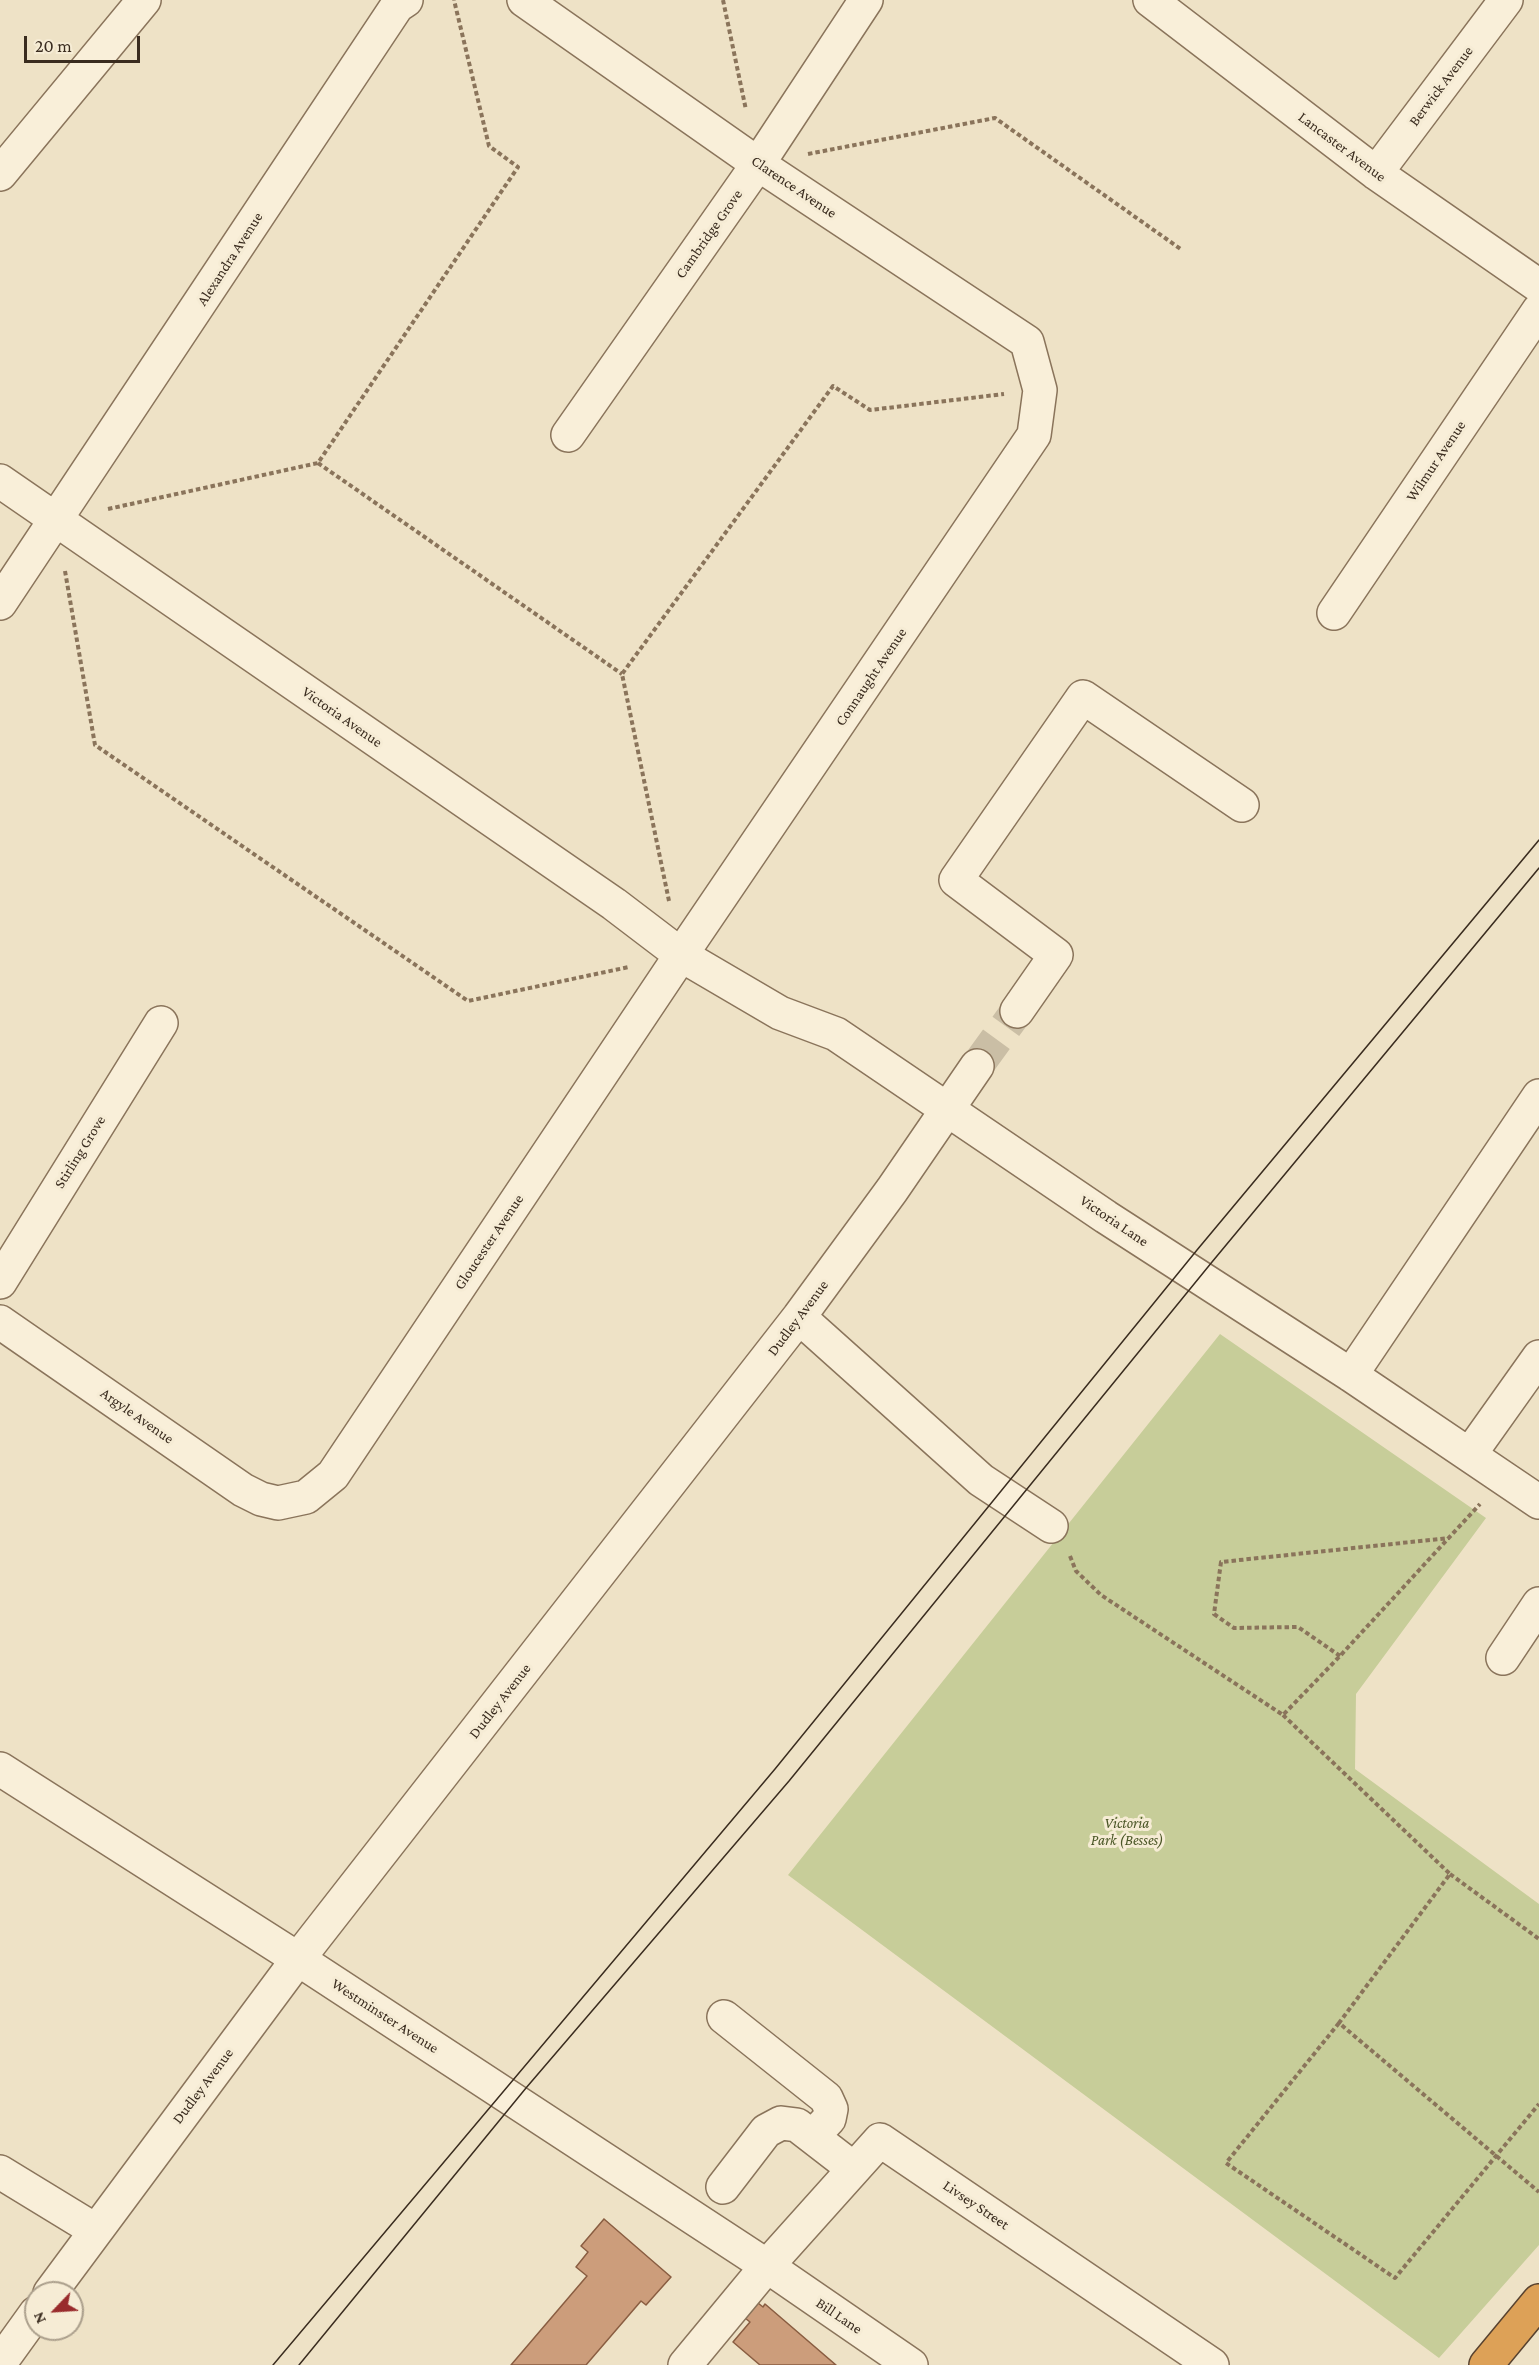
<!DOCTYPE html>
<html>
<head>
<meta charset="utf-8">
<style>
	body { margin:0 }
	#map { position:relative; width:1539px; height:2365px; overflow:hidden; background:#eee2c6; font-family:"Crimson Pro",serif }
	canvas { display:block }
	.north { position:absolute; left:24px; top:2281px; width:60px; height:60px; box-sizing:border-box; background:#f6ecd5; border:2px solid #ab9f8c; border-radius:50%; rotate:245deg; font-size:16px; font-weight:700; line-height:24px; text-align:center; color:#3a2c1f }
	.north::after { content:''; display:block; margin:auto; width:21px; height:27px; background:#992b2c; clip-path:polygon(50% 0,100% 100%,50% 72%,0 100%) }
	.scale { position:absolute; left:24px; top:36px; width:116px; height:27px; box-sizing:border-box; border:3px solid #3a2c1f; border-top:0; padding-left:8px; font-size:18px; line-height:21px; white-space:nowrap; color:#3a2c1f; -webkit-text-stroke:4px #f6ecd5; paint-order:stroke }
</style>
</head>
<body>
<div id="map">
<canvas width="1539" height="2365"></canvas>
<div class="north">N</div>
<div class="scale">20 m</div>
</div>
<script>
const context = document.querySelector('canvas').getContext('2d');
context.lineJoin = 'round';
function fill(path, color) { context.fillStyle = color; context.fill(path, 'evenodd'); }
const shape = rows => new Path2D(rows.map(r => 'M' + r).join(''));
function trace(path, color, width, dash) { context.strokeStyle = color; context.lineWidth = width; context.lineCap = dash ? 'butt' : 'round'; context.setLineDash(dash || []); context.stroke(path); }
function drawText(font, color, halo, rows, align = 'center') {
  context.font = font + ' "Crimson Pro",serif'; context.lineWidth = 6; context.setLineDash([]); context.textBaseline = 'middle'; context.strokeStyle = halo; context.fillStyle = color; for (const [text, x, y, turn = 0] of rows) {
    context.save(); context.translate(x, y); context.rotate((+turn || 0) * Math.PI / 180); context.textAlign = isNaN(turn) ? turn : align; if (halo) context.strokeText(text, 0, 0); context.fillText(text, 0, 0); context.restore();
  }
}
fill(shape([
	[1220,1334,1486,1518,1356,1694,1355,1769,1539,1904,1539,2245,1439,2358,788,1875]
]), '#c7cd99');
const building = shape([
	[604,2219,671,2277,646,2305,641,2301,586,2365,511,2365,587,2276,576,2267,588,2252,581,2246,604,2219],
	[758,2303,763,2307,765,2304,836,2365,760,2365,733,2342,750,2322,745,2318,758,2303]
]);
fill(building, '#cc9d7b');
trace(building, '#895d41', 1.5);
trace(shape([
	[977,1066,1017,1011]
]), '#cabea5', 33, [33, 16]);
const minor = shape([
	[1150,0,1376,173,1539,286],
	[1376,173,1506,0],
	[0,174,144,0],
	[568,435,758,164,866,0],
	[0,481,614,904,681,955,780,1013,836,1034,1106,1217,1351,1375,1539,1502],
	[0,603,397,6,406,0],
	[1334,613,1539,310],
	[1017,1011,1056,955,956,880,1083,697,1242,805],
	[0,1282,161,1023],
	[799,1317,981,1480,1051,1526],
	[0,1322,243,1490,261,1499,278,1503,306,1497,333,1475,681,955,1034,435,1040,390,1027,342,758,164,524,0],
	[1351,1375,1539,1096],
	[1470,1454,1539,1357],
	[1503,1658,1539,1604],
	[0,1769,298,1959,767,2266,911,2365],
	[724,2017,826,2098,831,2109,829,2119,813,2136],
	[0,2172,95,2230],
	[723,2187,766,2131,781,2123,797,2125,854,2169],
	[50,2293,298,1959,799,1317,892,1190,977,1066],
	[0,2363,36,2313],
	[685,2365,767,2266,880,2140,1212,2365]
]);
const highway = shape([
	[1486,2365,1539,2301]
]);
trace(minor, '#8a745b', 36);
trace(highway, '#58422f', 36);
trace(shape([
	[723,0,746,110],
	[808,154,995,118,1182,250],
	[318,463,622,674],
	[108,509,318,463,518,167,489,146,454,0],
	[65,571,95,745,468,1001,629,967],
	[669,901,622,674,833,386,870,410,1004,394],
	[1070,1556,1076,1571,1101,1595,1283,1715,1340,1656,1480,1504],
	[1340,1656,1298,1627,1234,1628,1214,1614,1221,1562,1449,1538],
	[1283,1715,1450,1874,1339,2023,1539,2192],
	[1450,1874,1539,1939],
	[1339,2023,1226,2163,1395,2278,1539,2104]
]), '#8a745b', 4, [4.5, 3]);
trace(minor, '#f9efd9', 33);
trace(highway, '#dda157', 33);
trace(shape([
	[273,2365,775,1769,1197,1250,1539,840],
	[299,2365,526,2088,789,1781,1212,1262,1539,868]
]), '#3a2c1f', 1.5);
drawText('15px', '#3a2c1f', '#f6ecd5', [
	["Berwick Avenue",1441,86,-53],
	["Lancaster Avenue",1342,147,37],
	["Clarence Avenue",794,187,34],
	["Cambridge Grove",709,234,-55],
	["Alexandra Avenue",230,259,-57],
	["Wilmur Avenue",1436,461,-56],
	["Connaught Avenue",871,677,-56],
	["Victoria Avenue",342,717,35],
	["Stirling Grove",80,1152,-58],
	["Victoria Lane",1114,1221,34],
	["Gloucester Avenue",489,1242,-56],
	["Dudley Avenue",798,1318,-53],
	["Argyle Avenue",137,1416,35],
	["Dudley Avenue",500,1701,-52],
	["Westminster Avenue",385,2016,33],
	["Dudley Avenue",203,2086,-53],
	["Livsey Street",976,2205,34],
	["Bill Lane",839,2316,34]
]);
drawText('italic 15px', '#4a5626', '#f6ecd5', [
	["Victoria",1127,1823],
	["Park (Besses)",1127,1840]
]);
</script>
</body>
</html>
